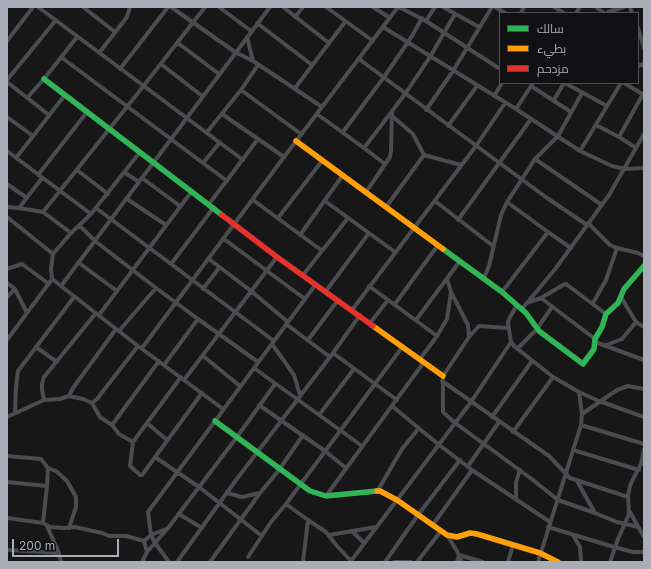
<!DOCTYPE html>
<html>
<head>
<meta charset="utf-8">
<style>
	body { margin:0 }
	#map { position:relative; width:651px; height:569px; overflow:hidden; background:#171717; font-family:Inter,Cairo,sans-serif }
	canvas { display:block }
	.frame { position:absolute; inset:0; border:8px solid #a8adb8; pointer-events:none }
	.legend { position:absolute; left:499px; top:12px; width:140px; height:72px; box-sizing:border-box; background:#111113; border:1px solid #4d4f55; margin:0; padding:5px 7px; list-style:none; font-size:12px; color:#a8adb8 }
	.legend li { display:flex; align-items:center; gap:8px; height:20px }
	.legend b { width:20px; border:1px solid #4d4f55 }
	.scale { position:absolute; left:12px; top:539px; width:107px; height:18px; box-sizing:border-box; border:2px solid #a8adb8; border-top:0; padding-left:5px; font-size:12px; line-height:14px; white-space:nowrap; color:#a8adb8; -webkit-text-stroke:3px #111113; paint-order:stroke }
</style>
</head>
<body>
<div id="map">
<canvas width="651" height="569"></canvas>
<div class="frame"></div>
<ul class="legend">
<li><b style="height:5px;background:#30b455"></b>سالك</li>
<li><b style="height:5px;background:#ff9f0a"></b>بطيء</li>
<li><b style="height:5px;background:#e5322d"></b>مزدحم</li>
</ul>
<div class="scale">200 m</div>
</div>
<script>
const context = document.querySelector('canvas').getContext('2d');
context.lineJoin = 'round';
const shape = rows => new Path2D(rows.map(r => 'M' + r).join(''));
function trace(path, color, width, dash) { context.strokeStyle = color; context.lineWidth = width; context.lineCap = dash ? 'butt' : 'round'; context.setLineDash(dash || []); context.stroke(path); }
trace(shape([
	[38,7,243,160],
	[83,7,115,32],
	[171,7,235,52,253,61,322,107],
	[219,7,251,31],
	[283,7,329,43],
	[326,7,373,41],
	[373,7,390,18],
	[399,7,426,21,500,69],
	[443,7,479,27],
	[495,7,505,13],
	[554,7,564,13],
	[596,7,604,13],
	[630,7,632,13],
	[608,12,624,7],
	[521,13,524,7],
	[576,13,580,7],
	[295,17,303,7],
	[426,21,435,7],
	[257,23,312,65],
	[383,27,516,109,580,151,612,166,625,169,644,168],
	[638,28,644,48],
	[247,37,253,61],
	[7,41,33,7],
	[178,43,219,74],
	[99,53,127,17,130,7],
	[61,57,227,181],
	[359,59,547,198,587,225],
	[161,64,202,96],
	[638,66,644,64],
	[120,69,168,7],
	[7,80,56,20],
	[7,82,49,115],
	[565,83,607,106],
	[624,83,644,95],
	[531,86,571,112],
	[295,88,345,22],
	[241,90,301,134],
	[494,96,502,83],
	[27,98,44,79,77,37],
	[554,100,564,83],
	[516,109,533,83],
	[426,110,453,71,492,7],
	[222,114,284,157],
	[317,114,364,148],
	[392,116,413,134,424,155],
	[7,117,33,136],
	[596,125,619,137,643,94],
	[448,126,477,86],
	[207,132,241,90,258,65],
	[343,132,384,77,412,36,422,18],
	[619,137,636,148],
	[7,151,91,214],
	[580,151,621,83],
	[424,155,461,165],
	[16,158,65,95],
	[535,159,602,205],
	[203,163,220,142],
	[385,164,364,148,405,94,430,57,455,14],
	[77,170,108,194],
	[124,172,139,182],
	[38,175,87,112],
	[142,178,180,206],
	[7,184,27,198],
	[366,192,390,157,391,151,392,112],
	[127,199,166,225],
	[253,200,321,250],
	[325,201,395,252],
	[435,201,493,246],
	[507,202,548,232],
	[209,204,258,139],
	[7,207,19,208,43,212,138,93,205,7],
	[386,207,424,155],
	[19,208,42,178],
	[96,208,274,341],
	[7,217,53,254],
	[278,218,322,161],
	[458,220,531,119],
	[588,223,610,245,617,248,638,253,644,256],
	[80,226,95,241,156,288],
	[71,233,91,214,140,152],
	[300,235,343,175],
	[224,239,305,299],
	[209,259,251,291,288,322],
	[79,263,117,291],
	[171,264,214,207],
	[7,269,22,264,49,284],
	[303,275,348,218],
	[484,278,489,266,501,215,507,202,535,159,558,136,582,93],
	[52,279,138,346,223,409],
	[447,279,451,292,468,325,469,337],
	[7,283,15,289,27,313],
	[61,286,270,7],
	[369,286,437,336],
	[203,289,219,268],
	[326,291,369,233],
	[502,292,548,232,571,248],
	[7,297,15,289],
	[621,297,636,322,644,327],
	[541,298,595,339],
	[529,302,541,298,563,285,566,284,606,314],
	[593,303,606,280,617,248],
	[395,304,438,245],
	[517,305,509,319,508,323,511,342,514,346,553,377,579,392,599,401,644,417],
	[522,309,556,268,609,195,644,134],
	[352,310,476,146,505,103],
	[99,315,192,191],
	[416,320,460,261],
	[370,323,388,300],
	[286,324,330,357],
	[508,328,479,326,469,337,443,376,443,412,454,422,533,480,558,500,595,513,617,522,638,527],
	[119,331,156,288,198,319],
	[7,340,52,279,51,269,53,254,71,233,43,212],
	[308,340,338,300],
	[595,342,644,360],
	[272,344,294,375,300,395],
	[606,345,622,339,636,322],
	[36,347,57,362],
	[142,348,284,157,398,7],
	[517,349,537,329,552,307],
	[333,353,397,400],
	[203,356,240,386],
	[420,359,437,336,447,319,451,292],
	[164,365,198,319,258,362],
	[254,368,362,446],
	[181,377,133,442,130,466,140,475,142,475,202,393],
	[184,380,277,257],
	[442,381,549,456,570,478,628,497],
	[69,396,73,388,116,329],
	[44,400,42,390,42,384,44,377,96,313],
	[92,403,100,417,112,425,119,434,133,442],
	[259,405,325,451,346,468],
	[392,406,438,444,472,470,550,522],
	[15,413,16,387,18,371,74,297],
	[582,414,617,390,628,386,644,389],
	[319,415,354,369],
	[7,417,44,400,60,399,69,396,83,399,92,403,97,399,138,346],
	[492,417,532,361],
	[147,423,167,440],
	[112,425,159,361],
	[581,425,644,444],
	[513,432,553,377],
	[573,450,639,470],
	[7,456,41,459,48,468,47,486],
	[155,457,199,487,262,536],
	[468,466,499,422],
	[48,468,56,471,67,481,76,497,76,507,69,528],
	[577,481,595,513],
	[7,482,47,486,43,523,7,518],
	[378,490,402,449,419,428],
	[227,493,242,497,260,493],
	[326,496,424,362],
	[516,500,516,482,520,470],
	[286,504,308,520,326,532,337,546,352,562],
	[630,512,644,537],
	[179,514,202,528],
	[43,523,50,527,64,528,75,527,102,533,109,536,126,536,144,541,151,535,166,529],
	[47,526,59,553,61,562],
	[432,526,472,470],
	[548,527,614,547,633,552,644,552],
	[352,531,364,543],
	[329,535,376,527],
	[447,535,457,551,462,562],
	[573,535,580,547,581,562],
	[144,541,147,552],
	[7,550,59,553],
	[248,557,271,522,286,504,403,346],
	[351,561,471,402,511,342],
	[142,562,147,552,168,528,237,437,275,384],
	[169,562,155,543,151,535,148,512,316,284],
	[177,562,236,480,333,353,360,315],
	[210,562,260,493,279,470,303,435],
	[303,562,308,520],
	[385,562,418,515,460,460],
	[394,562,411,562],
	[417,562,441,531],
	[457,562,459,555,483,562],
	[508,562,513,545],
	[538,562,581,425,582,414,579,392],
	[610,562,618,539,629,514,628,495,630,486,632,481,641,464,644,449]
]), '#4b4c50', 4);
trace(shape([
	[44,79,222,215],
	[443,249,502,292,526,313,539,331,583,364,594,349,595,339,602,327,606,314,618,303,624,289,644,266],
	[215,421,310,491,326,496,377,491]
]), '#30b455', 5.5);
trace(shape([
	[296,141,443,249],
	[373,326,443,376],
	[377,491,380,491,397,500,447,535,457,537,470,533,477,534,540,553,558,562]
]), '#ff9f0a', 5.5);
trace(shape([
	[222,215,277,257,373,326]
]), '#e5322d', 5.5);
</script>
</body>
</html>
